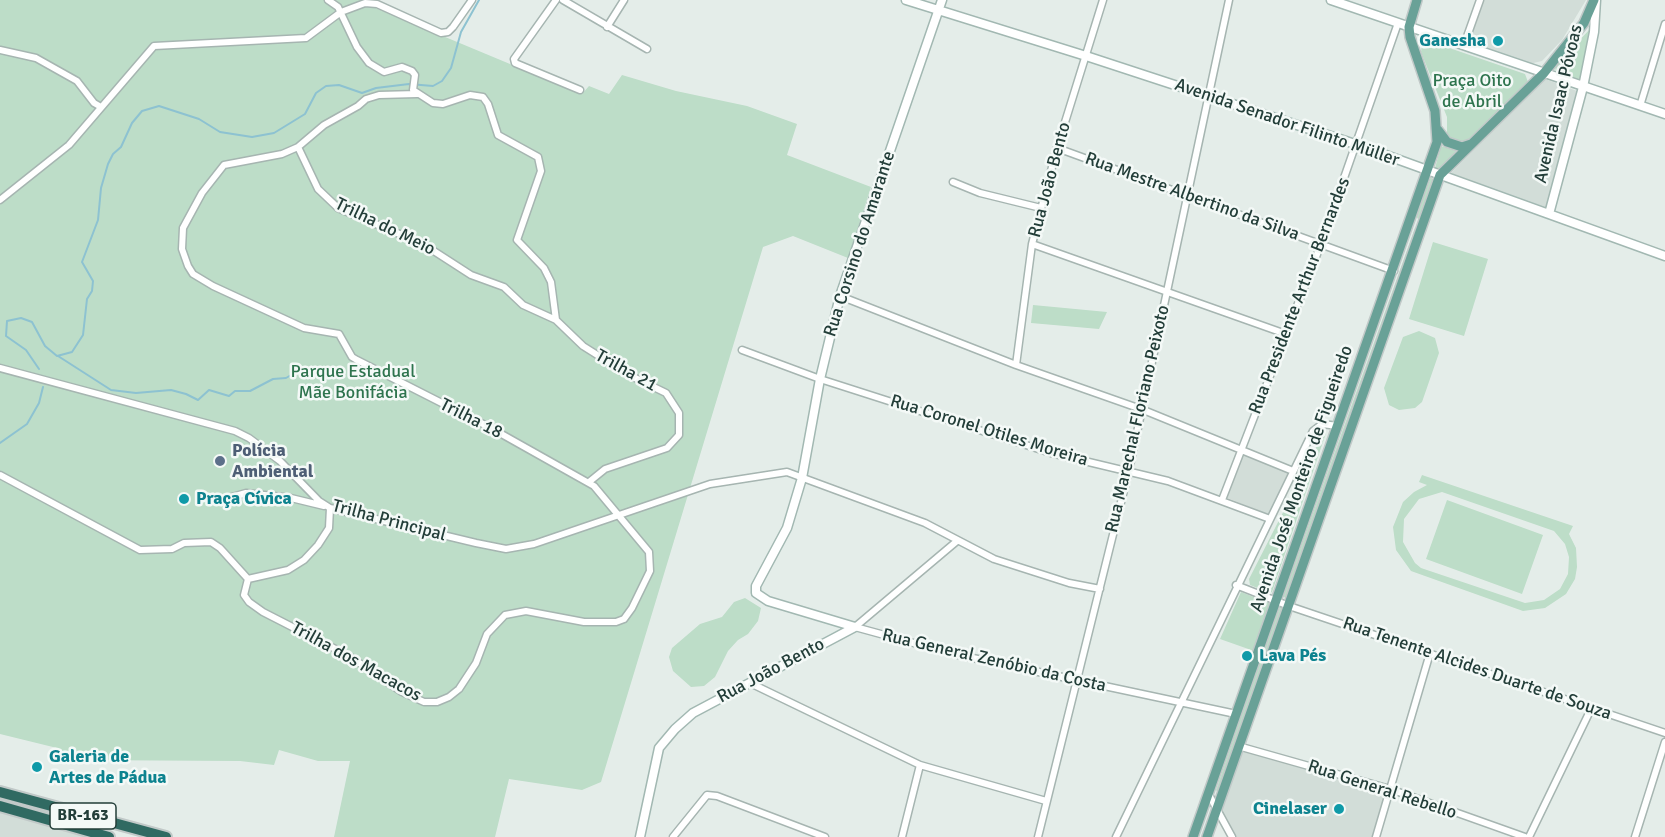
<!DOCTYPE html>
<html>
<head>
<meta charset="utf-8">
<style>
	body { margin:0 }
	canvas { display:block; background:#e4ede9 }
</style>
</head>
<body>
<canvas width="1665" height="837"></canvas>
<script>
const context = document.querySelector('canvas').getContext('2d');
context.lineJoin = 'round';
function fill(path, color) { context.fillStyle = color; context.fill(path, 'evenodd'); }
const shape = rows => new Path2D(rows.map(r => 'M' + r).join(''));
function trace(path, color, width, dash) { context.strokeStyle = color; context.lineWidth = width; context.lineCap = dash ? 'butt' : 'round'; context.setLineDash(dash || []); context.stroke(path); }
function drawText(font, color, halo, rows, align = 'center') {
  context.font = font + ' Signika,sans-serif'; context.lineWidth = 5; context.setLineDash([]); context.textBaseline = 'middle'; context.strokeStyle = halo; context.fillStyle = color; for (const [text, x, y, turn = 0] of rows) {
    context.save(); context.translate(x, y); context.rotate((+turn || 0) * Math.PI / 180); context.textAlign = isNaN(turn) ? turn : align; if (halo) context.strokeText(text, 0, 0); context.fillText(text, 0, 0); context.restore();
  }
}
fill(shape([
	[1481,0,1586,0,1562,40,1542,61,1529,64,1466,44],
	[1545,79,1577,91,1547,209,1451,173],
	[1243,453,1291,473,1270,515,1225,497],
	[1239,749,1387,791,1373,837,1235,837,1221,809],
	[0,811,96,837,0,837]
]), '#d2ddd8');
fill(shape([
	[0,0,369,0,366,4,582,94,589,86,609,94,622,75,676,91,747,106,797,124,787,155,871,187,848,258,793,236,763,247,601,782,582,790,509,779,495,837,334,837,350,761,318,761,279,750,274,765,240,761,72,760,57,748,0,734],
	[1591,28,1581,78,1576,80,1556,72,1555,66],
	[1429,41,1525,74,1528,82,1467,141,1456,142,1447,135,1447,117,1421,52,1422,44],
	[1441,146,1456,151,1441,170,1435,168],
	[1431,177,1433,180,1421,217,1418,219,1416,216],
	[1415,228,1416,230,1287,598,1283,597],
	[1433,242,1488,259,1464,336,1409,319],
	[1033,305,1107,312,1099,329,1031,323],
	[1419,331,1435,338,1439,353,1422,402,1415,408,1399,410,1389,405,1384,388,1403,337],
	[1326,433,1272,592,1270,593,1250,585,1249,579,1323,434],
	[1422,475,1573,526,1569,534,1576,548,1577,567,1575,579,1566,594,1545,608,1523,611,1411,571,1396,550,1393,527,1403,502,1414,492,1427,485,1419,482],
	[1442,492,1554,531,1565,544,1569,557,1568,574,1560,589,1544,600,1525,603,1421,568,1415,563,1403,542,1404,519,1419,499],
	[1447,500,1543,535,1522,594,1426,559],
	[1241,592,1271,604,1254,651,1220,639],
	[745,598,761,608,758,621,748,634,738,640,728,651,715,677,704,686,691,687,673,671,669,657,672,648,700,624,722,617,734,602],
	[1284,606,1218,793,1216,790,1269,635,1280,607]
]), '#bdddc8');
trace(shape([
	[58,356,111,390,136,393,171,390,186,394,198,400,209,390,229,396,235,391,250,391,273,379,286,378,298,371],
	[39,369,26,350,6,336,7,321,21,318,32,322,45,346,57,356,72,352,83,335,87,299,92,291,93,281,82,262,98,220,101,188,108,164,113,154,121,147,132,123,142,111,159,106,199,119,220,132,252,137,274,133,305,114,316,93,326,86,339,85,362,93,376,88,409,84,433,86,442,81,451,68,461,32,479,0],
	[0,443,27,424,39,403,43,387]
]), '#8dc2d1', 2);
const street = shape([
	[328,0,338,7,357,47,369,63,384,72,402,67,412,71,415,75,413,90,433,103,443,104,470,95,483,97,488,104,498,135,538,157,541,171,517,240,544,268,551,282,556,320],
	[556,0,514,59,515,63,580,90],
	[563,0,647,49],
	[607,27,624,0],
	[1464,45,1480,0],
	[0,50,36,58,77,81,94,103,101,107],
	[1640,106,1665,24],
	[298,147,318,189,338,208,423,244,471,275,504,287,523,305,556,320,583,346,629,375,666,393,679,413,679,435,667,448,605,469,589,482],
	[1057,148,1394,271],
	[953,182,980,193,1041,208],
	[0,200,69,145,154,46,306,38,341,12,365,3,377,4,441,33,448,32,453,27,472,0],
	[1032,244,1286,334],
	[840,296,1016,365,1141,409,1293,471],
	[742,350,820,379,1051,453,1168,481,1270,519],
	[1016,365,1032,244,1057,148,1103,0],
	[0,368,235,431,249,438,280,461,319,501,330,508,476,543,506,549,534,544,710,484,787,472,925,523,994,559,1069,583,1100,589],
	[0,475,140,550,172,549,184,543,211,542,220,548,248,579],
	[225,499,246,493,291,498,324,506],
	[1222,500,1321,244,1398,23],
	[330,508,329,528,318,545,304,560,288,570,248,579,244,595,249,602,263,612,349,656,402,692,424,702,437,702,449,697,459,689,476,663,487,634,505,615,526,611,584,622,616,622,624,619,632,608,650,571,649,552,594,486,489,427,357,360,352,357,339,334,304,328,213,286,193,274,188,266,182,249,183,228,202,193,224,165,282,154,298,147,324,125,358,106,366,99,379,95,417,94],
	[1236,585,1289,606,1665,733],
	[855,627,954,654,1236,714],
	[855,627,957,541],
	[750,683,920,765,1046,801],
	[1238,746,1390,789,1525,837],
	[1208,793,1232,837],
	[673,837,707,795,717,796,825,837],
	[902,837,920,765],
	[1038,837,1129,470,1229,0],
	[1116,837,1313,431,1322,424,1338,426],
	[1376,837,1430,653],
	[1529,837,1591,709],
	[1635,837,1665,742]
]);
const secondary = shape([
	[906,0,1086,56,1358,145,1665,256],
	[1331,0,1665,114],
	[1549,214,1583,87,1594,32,1596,0],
	[855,627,768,601,756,593,756,586,787,528,802,478,820,379,840,296,942,0],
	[640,837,659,748,675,729,693,713,855,627]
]);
const primary = shape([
	[1438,130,1447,142,1462,147,1471,144],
	[1193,837,1437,142,1435,111,1410,37,1409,27,1417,0],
	[1207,837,1440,175,1544,73,1584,23,1594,0]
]);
const highway = shape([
	[0,792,166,837],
	[0,806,109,837]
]);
trace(street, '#a6b5b1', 9);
trace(secondary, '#a2b8b2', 11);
trace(primary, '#c1c9c8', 12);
trace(highway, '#c1c9c8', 14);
trace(street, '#fff', 6);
trace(secondary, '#fff', 8);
trace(primary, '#69a197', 9);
trace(highway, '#306a62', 10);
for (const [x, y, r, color] of [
	[1498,41,6,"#0f9aa8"],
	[220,461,6,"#5c6f8a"],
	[184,499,6,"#0f9aa8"],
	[1247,656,6,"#0f9aa8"],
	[37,767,6,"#0f9aa8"],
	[1339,809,6,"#0f9aa8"]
]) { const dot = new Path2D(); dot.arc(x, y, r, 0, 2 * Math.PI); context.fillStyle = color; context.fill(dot); trace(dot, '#f4f9f7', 2); }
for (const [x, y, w] of [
	[83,816,66]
]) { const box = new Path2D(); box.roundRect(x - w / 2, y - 13, w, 26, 4.5); context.fillStyle = '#f4f9f7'; context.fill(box); trace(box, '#233e39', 1.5); }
drawText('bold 16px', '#233e39', null, [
	["BR-163",83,816]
]);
drawText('bold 18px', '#0d838f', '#f4f9f7', [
	["Ganesha",1486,41,"right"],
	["Praça Cívica",196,499],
	["Lava Pés",1259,656],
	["Galeria de",49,757],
	["Artes de Pádua",49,778],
	["Cinelaser",1327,809,"right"]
], 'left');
drawText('18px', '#2e744e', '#f4f9f7', [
	["Praça Oito",1472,81],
	["de Abril",1472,102],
	["Parque Estadual",353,372],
	["Mãe Bonifácia",353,393]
]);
drawText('18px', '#233e39', '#f4f9f7', [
	["Avenida Isaac Póvoas",1559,104,-77],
	["Avenida Senador Filinto Müller",1287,123,19],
	["Rua João Bento",1050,180,-75],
	["Rua Mestre Albertino da Silva",1192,197,20],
	["Trilha do Meio",385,227,26],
	["Rua Corsino do Amarante",860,244,-72],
	["Rua Presidente Arthur Bernardes",1300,296,-69],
	["Trilha 21",626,371,29],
	["Trilha 18",471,419,27],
	["Rua Marechal Floriano Peixoto",1138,419,-77],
	["Rua Coronel Otiles Moreira",989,431,17],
	["Avenida José Monteiro de Figueiredo",1302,479,-71],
	["Trilha Principal",389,521,15],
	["Rua General Zenóbio da Costa",994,661,13],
	["Trilha dos Macacos",356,662,29],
	["Rua Tenente Alcides Duarte de Souza",1477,669,19],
	["Rua João Bento",771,671,-28],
	["Rua General Rebello",1382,790,18]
]);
drawText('bold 18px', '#4e5e75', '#f4f9f7', [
	["Polícia",232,451],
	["Ambiental",232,472]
], 'left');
</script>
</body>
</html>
